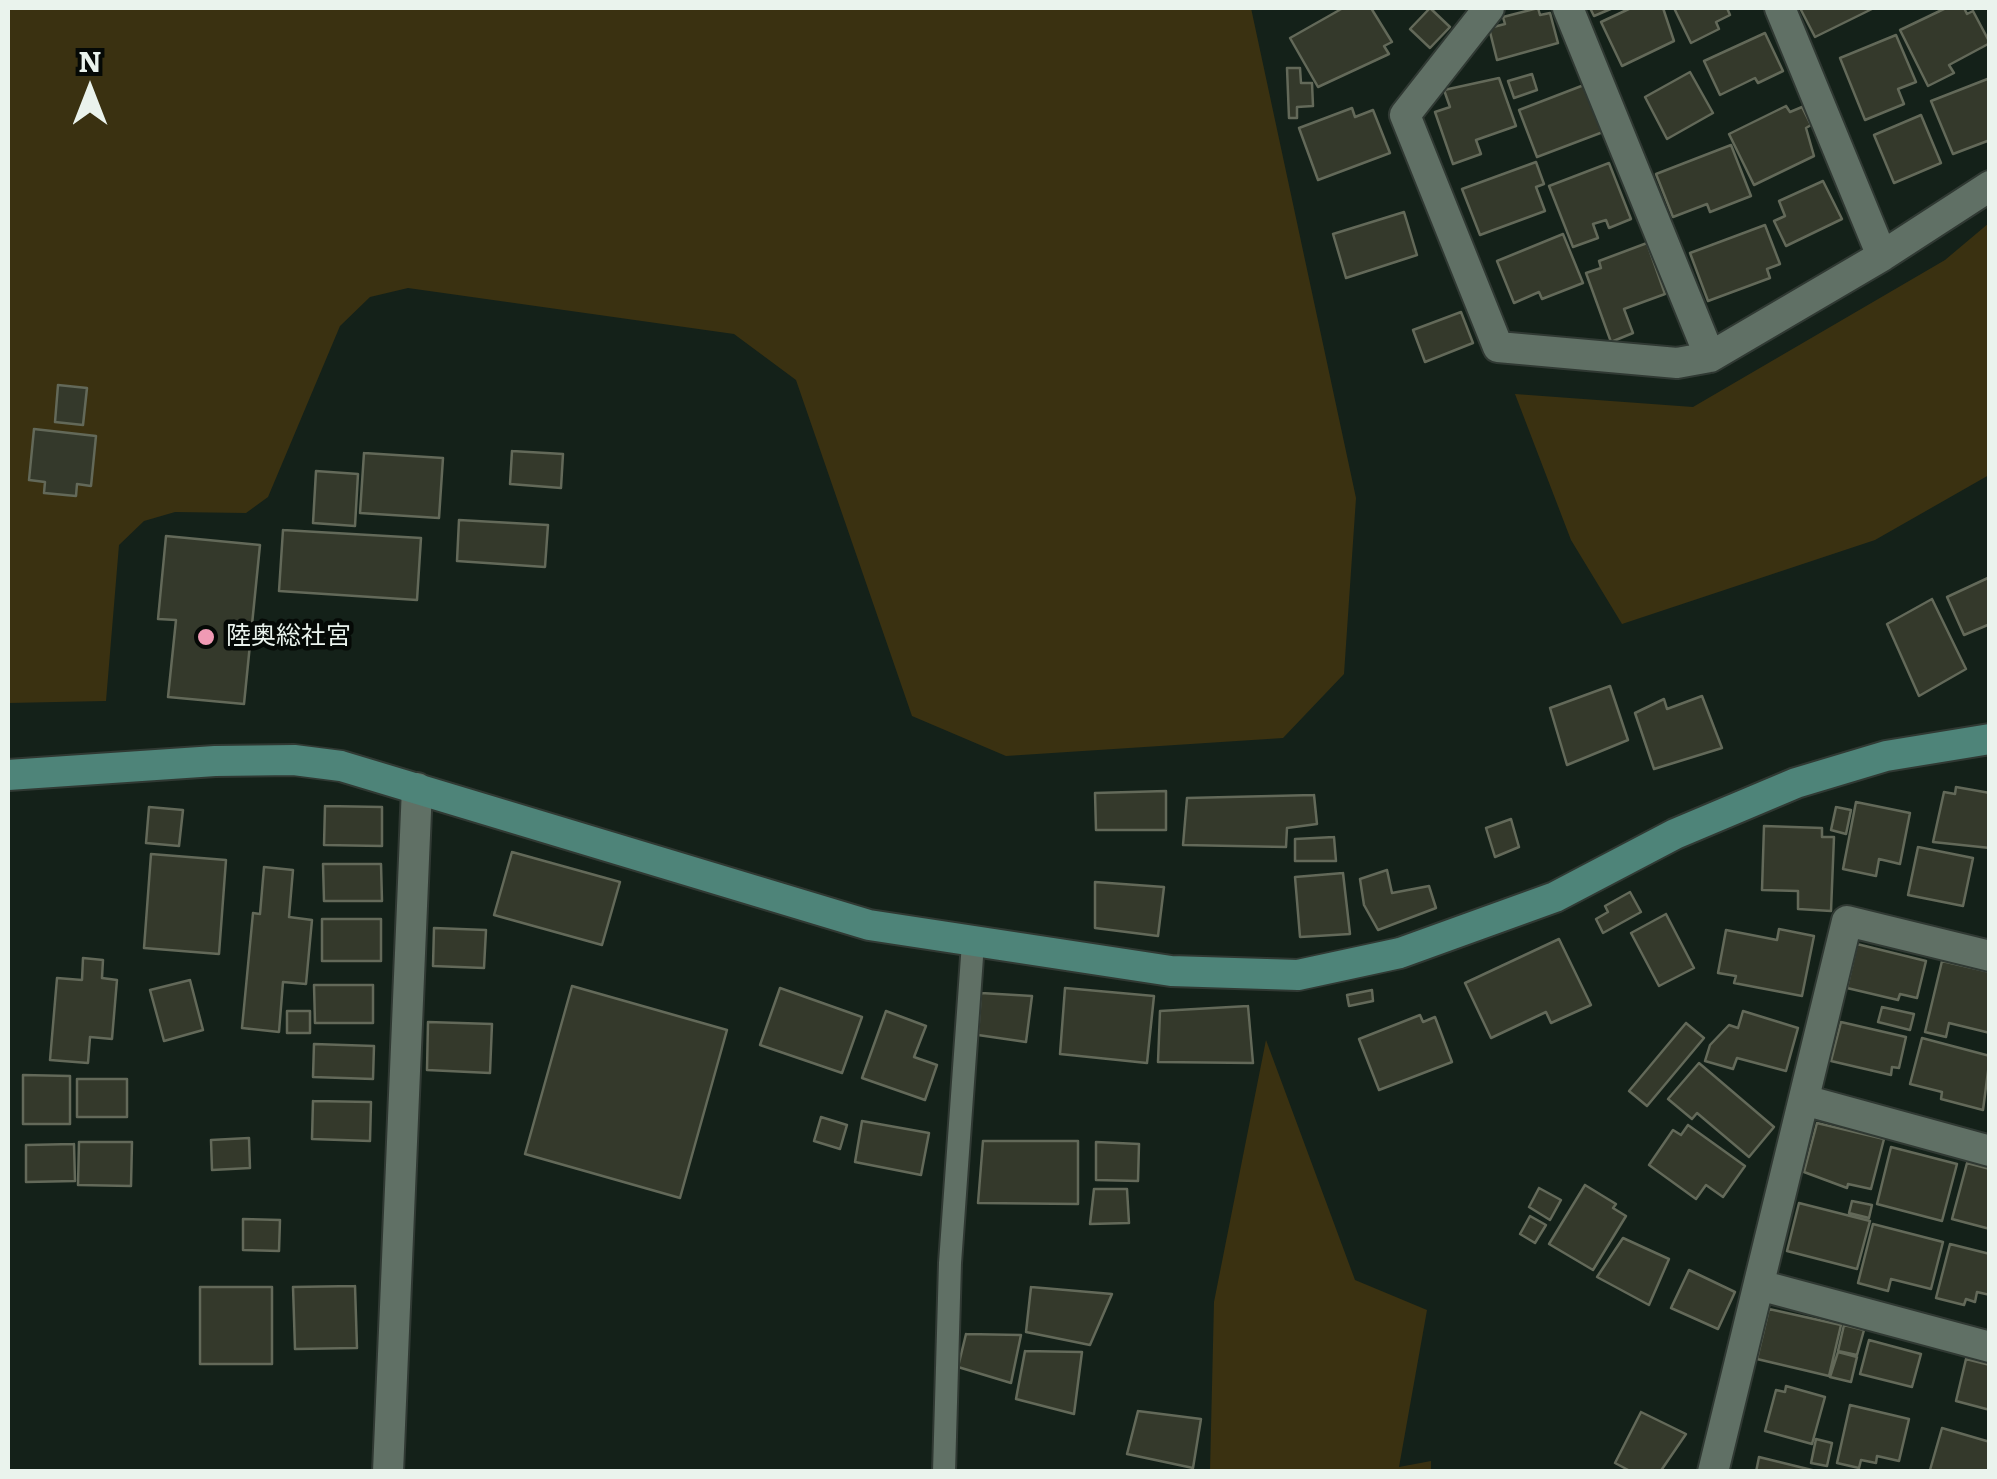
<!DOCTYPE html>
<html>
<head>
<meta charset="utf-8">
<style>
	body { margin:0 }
	#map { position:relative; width:1997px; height:1479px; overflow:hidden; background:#142119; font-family:Literata,serif }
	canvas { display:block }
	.frame { position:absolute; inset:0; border:10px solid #eaf3ed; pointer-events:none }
	.north { position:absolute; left:40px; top:40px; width:100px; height:100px; -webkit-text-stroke:8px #050906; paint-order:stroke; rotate:0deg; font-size:28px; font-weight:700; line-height:40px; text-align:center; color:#eaf3ed }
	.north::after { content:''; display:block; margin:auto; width:35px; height:45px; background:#eaf3ed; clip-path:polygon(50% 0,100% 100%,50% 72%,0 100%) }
</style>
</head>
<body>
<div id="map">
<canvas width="1997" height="1479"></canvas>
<div class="frame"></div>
<div class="north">N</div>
</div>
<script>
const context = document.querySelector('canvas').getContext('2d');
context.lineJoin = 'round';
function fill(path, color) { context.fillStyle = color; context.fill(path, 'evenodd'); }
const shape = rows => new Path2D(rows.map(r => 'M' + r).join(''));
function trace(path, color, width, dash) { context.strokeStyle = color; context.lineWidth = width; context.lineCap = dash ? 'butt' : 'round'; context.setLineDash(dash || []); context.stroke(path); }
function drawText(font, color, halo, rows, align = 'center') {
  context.font = font + ' Literata,"Noto Sans JP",serif'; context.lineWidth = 9; context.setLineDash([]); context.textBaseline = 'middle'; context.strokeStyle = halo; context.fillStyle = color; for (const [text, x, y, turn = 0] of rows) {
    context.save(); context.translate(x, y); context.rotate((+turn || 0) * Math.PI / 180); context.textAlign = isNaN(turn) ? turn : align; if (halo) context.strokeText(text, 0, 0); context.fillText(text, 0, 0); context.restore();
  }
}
fill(shape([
	[8,8,1251,8,1356,498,1344,674,1283,738,1006,756,912,716,796,380,734,334,408,288,370,297,340,326,268,497,246,513,175,512,144,521,119,545,106,701,8,703],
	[1989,223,1989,475,1875,540,1622,624,1571,540,1515,394,1693,407,1945,260],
	[1266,1040,1355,1280,1427,1310,1399,1467,1431,1461,1431,1471,1210,1471,1214,1302]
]), '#3a3111');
const building = shape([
	[1343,8,1371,8,1392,42,1384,46,1389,54,1318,87,1290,38,1343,8],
	[1430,8,1450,27,1430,48,1410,29,1430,8],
	[1538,8,1540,15,1550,13,1558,43,1497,60,1489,28,1505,24,1503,17,1538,8],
	[1590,8,1613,8,1594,16,1590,8],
	[1631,8,1663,8,1674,41,1622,66,1601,22,1631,8],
	[1674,8,1727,8,1730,15,1716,22,1719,29,1691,43,1674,8],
	[1800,8,1874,8,1815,37,1800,8],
	[1946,8,1964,8,1967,14,1973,11,1990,43,1949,65,1954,73,1928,86,1900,30,1946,8],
	[1765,33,1783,71,1758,83,1755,78,1720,95,1704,61,1765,33],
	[1896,35,1916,82,1898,89,1904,104,1865,120,1840,58,1896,35],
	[1287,68,1300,68,1301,83,1312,83,1313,106,1297,107,1297,118,1289,118,1287,68],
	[1690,72,1713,113,1667,139,1645,97,1690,72],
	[1532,74,1537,90,1514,98,1508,81,1532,74],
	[1499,78,1516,126,1476,140,1481,154,1453,164,1435,112,1450,107,1444,90,1499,78],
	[1990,78,1990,140,1953,154,1931,101,1990,78],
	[1584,85,1603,132,1537,157,1519,110,1584,85],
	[1786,106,1790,112,1802,107,1811,125,1806,128,1814,156,1754,185,1729,134,1786,106],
	[1352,108,1355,117,1373,110,1390,153,1318,180,1299,128,1352,108],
	[1921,115,1941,163,1894,183,1874,135,1921,115],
	[1731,145,1751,196,1710,212,1707,204,1673,217,1656,174,1731,145],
	[1536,162,1544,184,1536,187,1545,211,1480,235,1462,189,1536,162],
	[1609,163,1631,219,1609,228,1606,220,1593,224,1598,238,1573,247,1549,186,1609,163],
	[1823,181,1842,219,1786,246,1774,221,1785,216,1779,201,1823,181],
	[1404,212,1417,255,1346,278,1333,234,1404,212],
	[1765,225,1780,264,1767,269,1770,278,1708,301,1690,253,1765,225],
	[1563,234,1583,283,1542,299,1539,292,1514,303,1497,261,1563,234],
	[1647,243,1665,294,1624,309,1633,333,1611,342,1586,273,1601,268,1599,261,1647,243],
	[1461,312,1473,343,1425,362,1413,330,1461,312],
	[58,385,87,388,83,425,55,422,58,385],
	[34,429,96,436,91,486,77,484,76,496,44,493,45,482,29,480,34,429],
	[512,451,563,454,561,488,510,484,512,451],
	[364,453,443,458,439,518,360,513,364,453],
	[316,471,358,474,355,526,313,523,316,471],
	[459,520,548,525,545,567,457,561,459,520],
	[283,530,421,538,417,600,279,591,283,530],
	[166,536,260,545,244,704,168,697,176,620,158,619,166,536],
	[1990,577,1990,624,1964,635,1947,597,1990,577],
	[1932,599,1966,669,1919,696,1887,624,1932,599],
	[1610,686,1628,740,1567,765,1550,708,1610,686],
	[1702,696,1722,748,1654,769,1635,713,1664,699,1667,709,1702,696],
	[1956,787,1990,793,1990,848,1933,842,1944,792,1955,794,1956,787],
	[1166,791,1166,830,1096,830,1095,793,1166,791],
	[1314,795,1317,824,1287,828,1286,847,1183,845,1187,798,1314,795],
	[1856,802,1910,813,1900,864,1879,859,1876,876,1843,869,1856,802],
	[325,806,382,807,382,846,324,845,325,806],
	[149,807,183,810,179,846,146,843,149,807],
	[1836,807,1851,810,1846,834,1831,830,1836,807],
	[1511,819,1519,847,1495,857,1486,828,1511,819],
	[1764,826,1822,828,1822,837,1834,837,1831,911,1798,909,1798,891,1762,890,1764,826],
	[1334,837,1336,861,1295,861,1295,839,1334,837],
	[1918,847,1973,858,1963,906,1908,895,1918,847],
	[512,852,620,882,602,945,494,915,512,852],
	[151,854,226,860,219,954,144,948,151,854],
	[323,864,381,864,382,901,324,901,323,864],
	[264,867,293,870,289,917,312,920,306,984,283,982,279,1032,242,1028,253,913,260,914,264,867],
	[1387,870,1392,893,1429,886,1436,908,1378,930,1364,905,1360,879,1387,870],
	[1343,873,1350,934,1300,937,1295,877,1343,873],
	[1095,882,1164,887,1158,936,1095,928,1095,882],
	[1630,892,1641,912,1603,933,1596,919,1608,912,1605,906,1630,892],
	[1666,914,1694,968,1659,986,1631,933,1666,914],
	[322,919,381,919,381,961,322,961,322,919],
	[434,928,486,930,484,968,433,966,434,928],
	[1779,929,1814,936,1802,996,1734,983,1736,976,1718,973,1726,930,1777,940,1779,929],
	[1559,939,1591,1005,1551,1023,1546,1012,1491,1038,1465,983,1559,939],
	[1857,944,1926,961,1917,998,1900,994,1898,1000,1847,988,1857,944],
	[83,958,103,960,102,978,117,980,112,1039,90,1037,88,1063,50,1060,57,978,82,980,83,958],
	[1942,961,1990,972,1990,1033,1949,1023,1946,1037,1925,1032,1942,961],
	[190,980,203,1030,164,1041,150,990,190,980],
	[314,985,373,985,373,1023,315,1023,314,985],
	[572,986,727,1030,680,1198,525,1154,572,986],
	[780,988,862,1017,842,1073,760,1045,780,988],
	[1065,988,1154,996,1147,1063,1060,1054,1065,988],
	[1372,990,1373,1001,1349,1006,1347,995,1372,990],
	[981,993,1032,996,1026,1042,978,1035,981,993],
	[1248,1006,1253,1063,1158,1062,1160,1011,1248,1006],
	[1882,1007,1914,1014,1910,1030,1878,1022,1882,1007],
	[287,1011,310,1011,310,1033,287,1033,287,1011],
	[886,1011,926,1026,914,1057,937,1065,925,1100,862,1078,886,1011],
	[1743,1011,1798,1028,1786,1071,1737,1058,1733,1069,1705,1061,1710,1045,1729,1025,1738,1028,1743,1011],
	[1420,1015,1423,1022,1435,1017,1452,1062,1379,1090,1359,1039,1420,1015],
	[428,1022,492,1024,490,1073,427,1070,428,1022],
	[1841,1022,1906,1037,1899,1068,1892,1067,1891,1075,1831,1061,1841,1022],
	[1686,1023,1704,1038,1647,1106,1629,1091,1686,1023],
	[1922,1038,1990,1056,1983,1110,1941,1099,1942,1092,1910,1084,1922,1038],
	[314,1044,374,1046,373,1079,313,1077,314,1044],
	[1699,1063,1774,1127,1749,1157,1697,1113,1692,1119,1668,1099,1699,1063],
	[23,1075,70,1076,70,1124,23,1124,23,1075],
	[77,1079,127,1079,127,1117,77,1117,77,1079],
	[313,1101,371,1102,370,1141,312,1139,313,1101],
	[821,1117,847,1125,840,1149,814,1141,821,1117],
	[862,1121,929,1133,921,1175,855,1162,862,1121],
	[1817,1123,1884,1139,1871,1189,1848,1184,1847,1188,1804,1172,1817,1123],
	[1688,1125,1745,1166,1723,1197,1706,1185,1696,1199,1649,1165,1673,1130,1681,1135,1688,1125],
	[249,1138,250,1168,212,1170,211,1140,249,1138],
	[983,1141,1078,1141,1078,1204,978,1203,983,1141],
	[79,1142,132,1142,131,1186,78,1185,79,1142],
	[1096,1142,1139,1144,1138,1181,1096,1180,1096,1142],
	[74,1144,75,1181,26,1182,26,1145,74,1144],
	[1891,1147,1957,1164,1942,1221,1877,1204,1891,1147],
	[1967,1163,1990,1169,1990,1229,1952,1219,1967,1163],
	[1585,1185,1616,1204,1613,1208,1626,1216,1593,1270,1549,1244,1585,1185],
	[1539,1188,1561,1200,1550,1220,1529,1207,1539,1188],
	[1094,1189,1127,1189,1129,1223,1090,1224,1094,1189],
	[1852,1201,1872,1205,1869,1218,1849,1213,1852,1201],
	[1799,1203,1870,1221,1857,1269,1787,1251,1799,1203],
	[1530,1216,1546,1225,1535,1243,1520,1234,1530,1216],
	[243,1219,280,1220,279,1251,243,1250,243,1219],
	[1873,1224,1943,1242,1931,1289,1891,1279,1888,1291,1858,1283,1873,1224],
	[1623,1238,1669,1259,1649,1305,1597,1277,1623,1238],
	[1950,1244,1990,1254,1990,1295,1977,1292,1975,1302,1966,1299,1964,1305,1936,1298,1950,1244],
	[1689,1270,1735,1292,1718,1329,1671,1308,1689,1270],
	[355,1286,357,1348,295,1349,293,1287,355,1286],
	[200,1287,272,1287,272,1364,200,1364,200,1287],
	[1031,1287,1112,1294,1090,1345,1026,1332,1031,1287],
	[1769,1309,1841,1325,1829,1376,1757,1359,1769,1309],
	[1844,1325,1864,1330,1857,1355,1838,1351,1844,1325],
	[966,1334,1021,1335,1011,1383,958,1367,966,1334],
	[1869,1340,1921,1354,1912,1387,1860,1374,1869,1340],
	[1025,1351,1082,1352,1074,1414,1016,1399,1025,1351],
	[1838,1352,1857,1357,1851,1382,1830,1377,1838,1352],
	[1966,1359,1990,1365,1990,1410,1956,1401,1966,1359],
	[1786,1386,1825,1397,1812,1444,1765,1431,1776,1390,1785,1392,1786,1386],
	[1850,1405,1909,1419,1899,1461,1877,1456,1876,1463,1861,1460,1859,1468,1837,1463,1850,1405],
	[1138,1411,1201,1419,1193,1468,1127,1454,1138,1411],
	[1641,1412,1686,1434,1660,1472,1632,1472,1615,1463,1641,1412],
	[1942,1428,1990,1442,1989,1472,1930,1470,1942,1428],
	[1816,1439,1832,1443,1827,1466,1811,1463,1816,1439],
	[1759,1457,1820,1472,1756,1472,1759,1457]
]);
fill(building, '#34392b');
trace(building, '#636959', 2.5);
const lane = shape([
	[944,1472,950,1263,973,943]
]);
const street = shape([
	[1489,8,1405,115,1498,347,1677,363,1710,357,1882,256,1990,186],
	[1568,8,1710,357],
	[1780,8,1882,256],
	[1804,1100,1990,1151],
	[1759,1285,1990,1347],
	[388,1472,417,788],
	[1713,1472,1847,921,1990,956]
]);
const secondary = shape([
	[8,775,215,761,294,760,341,766,869,925,1171,971,1298,975,1400,953,1555,897,1675,834,1796,783,1886,756,1990,739]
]);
trace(lane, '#303933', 26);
trace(street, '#303933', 34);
trace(secondary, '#303933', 34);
trace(lane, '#607065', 22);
trace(street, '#607065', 30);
trace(secondary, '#4e8479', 30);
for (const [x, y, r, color] of [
	[206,637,10,"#f09ab4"]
]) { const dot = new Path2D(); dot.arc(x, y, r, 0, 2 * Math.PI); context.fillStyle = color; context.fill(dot); trace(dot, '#050906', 4); }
drawText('25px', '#eaf3ed', '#050906', [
	["陸奥総社宮",226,637]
], 'left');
</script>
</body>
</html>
